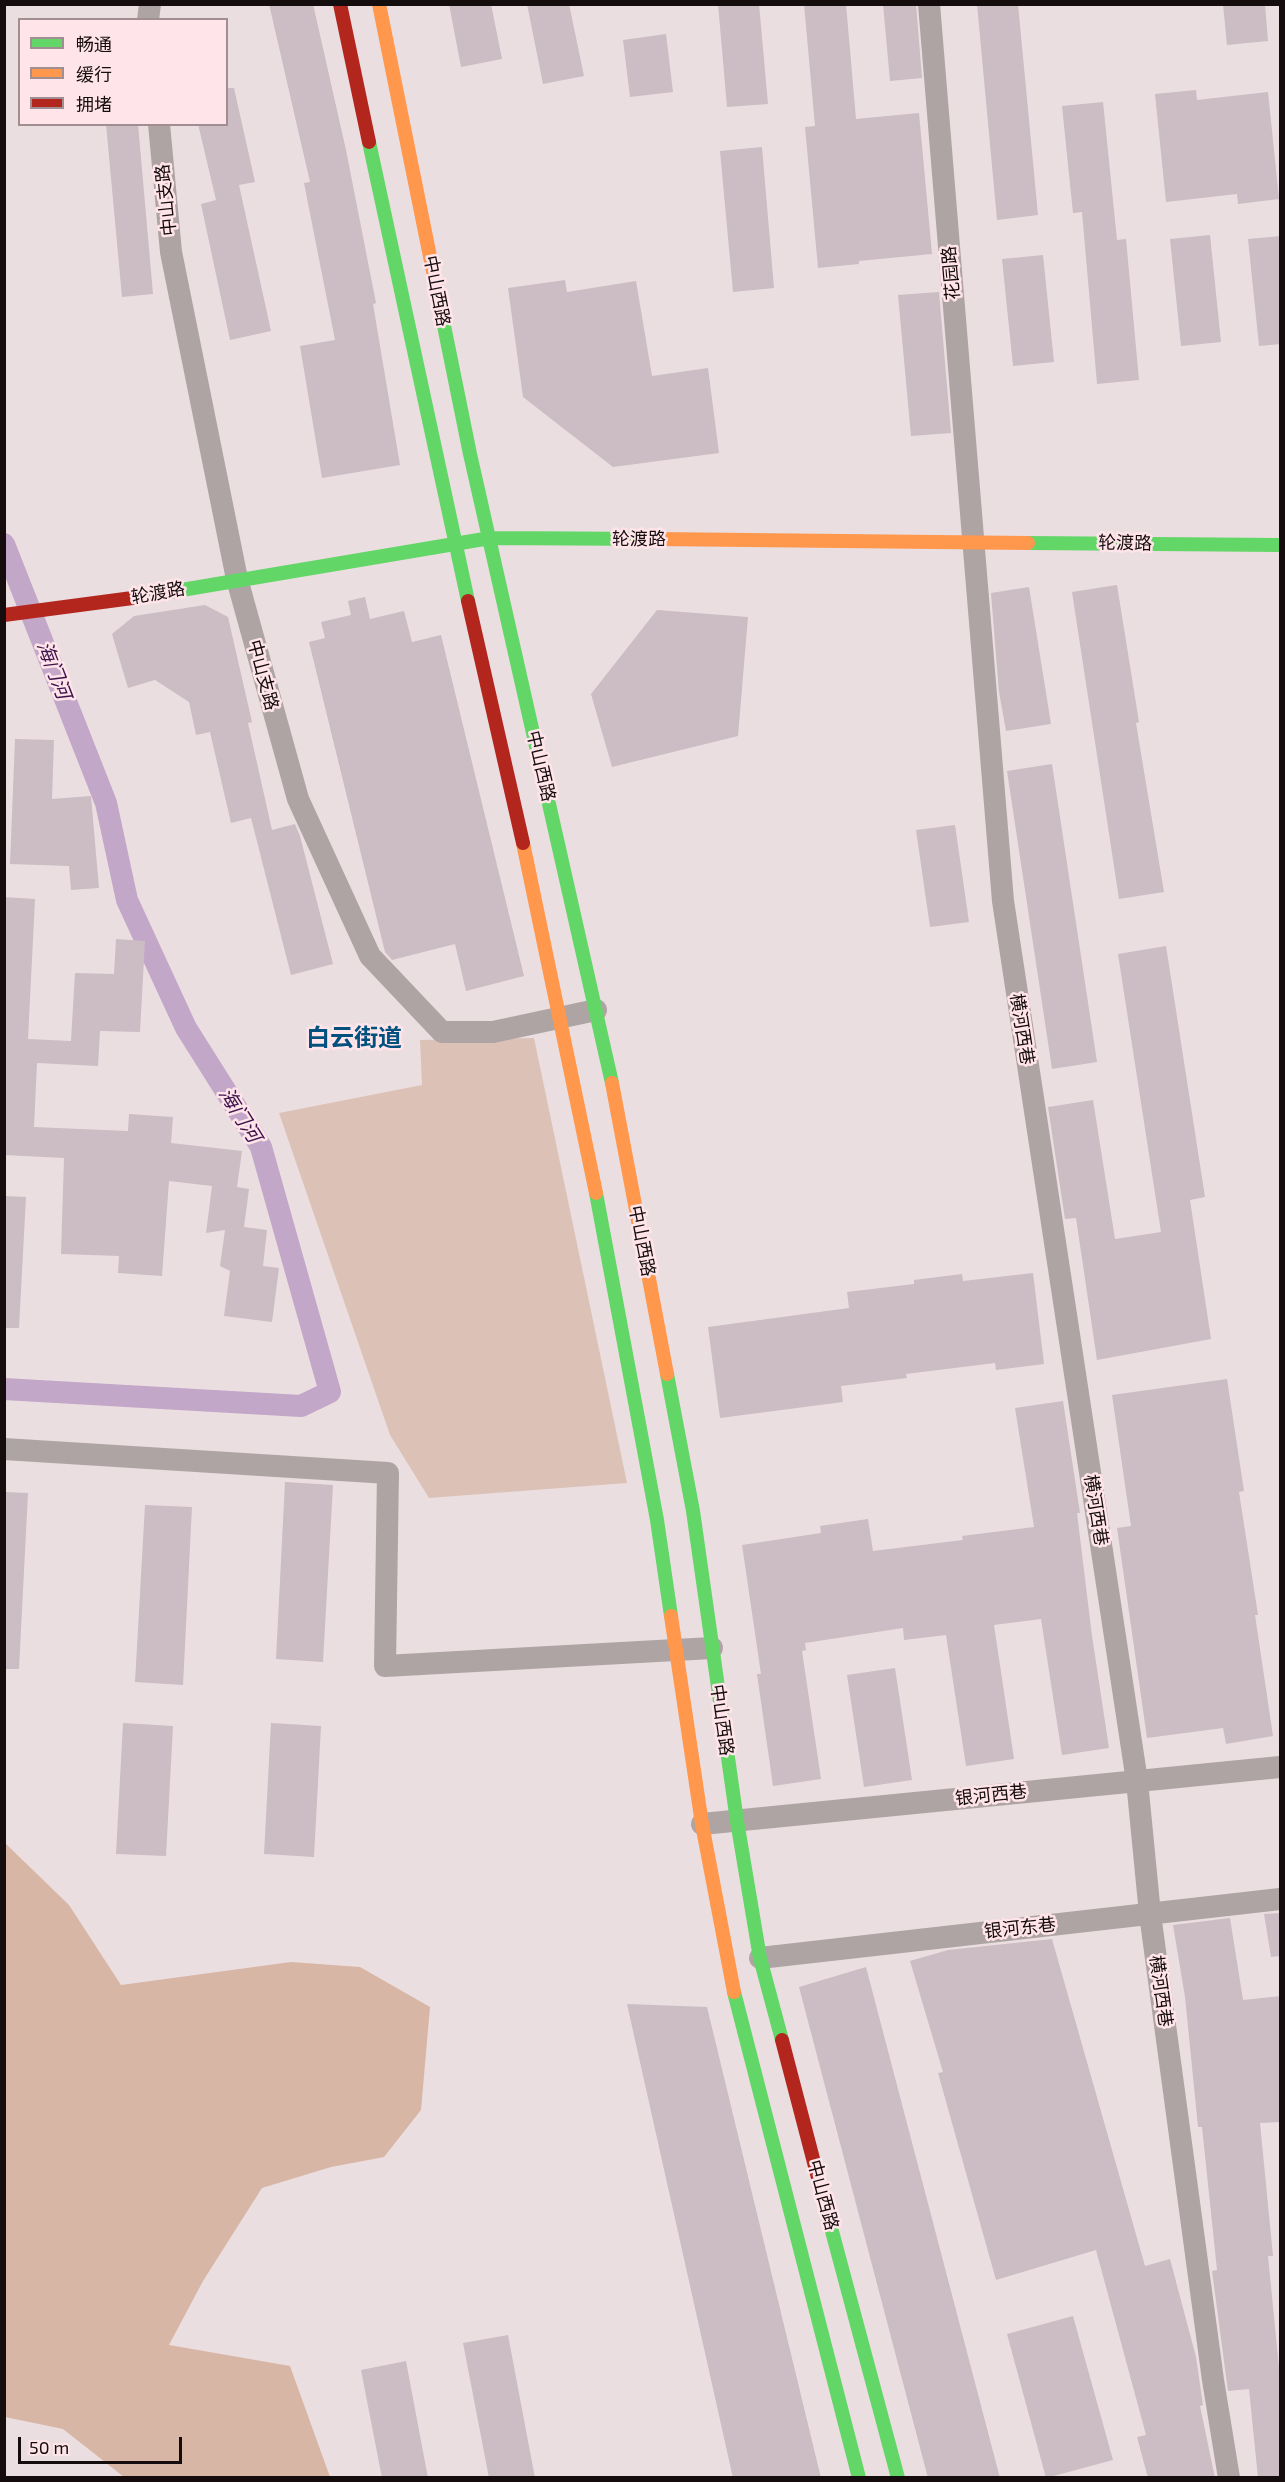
<!DOCTYPE html>
<html>
<head>
<meta charset="utf-8">
<style>
	body { margin:0 }
	#map { position:relative; width:1285px; height:2482px; overflow:hidden; background:#ebdee0; font-family:"Exo 2","Noto Sans SC",sans-serif }
	canvas { display:block }
	.frame { position:absolute; inset:0; border:6px solid #150c0e; pointer-events:none }
	.legend { position:absolute; left:18px; top:18px; width:210px; height:108px; box-sizing:border-box; background:#ffe5ea; border:2px solid #a18e92; margin:0; padding:8px 10px; list-style:none; font-size:18px; color:#150c0e }
	.legend li { display:flex; align-items:center; gap:12px; height:30px }
	.legend b { width:30px; border:2px solid #a18e92 }
	.scale { position:absolute; left:18px; top:2437px; width:164px; height:27px; box-sizing:border-box; border:3px solid #150c0e; border-top:0; padding-left:8px; font-size:18px; line-height:21px; white-space:nowrap; color:#150c0e; -webkit-text-stroke:4px #ffe5ea; paint-order:stroke }
</style>
</head>
<body>
<div id="map">
<canvas width="1285" height="2482"></canvas>
<div class="frame"></div>
<ul class="legend">
<li><b style="height:8px;background:#63d668"></b>畅通</li>
<li><b style="height:8px;background:#ff974d"></b>缓行</li>
<li><b style="height:8px;background:#b3261e"></b>拥堵</li>
</ul>
<div class="scale">50 m</div>
</div>
<script>
const context = document.querySelector('canvas').getContext('2d');
context.lineJoin = 'round';
function fill(path, color) { context.fillStyle = color; context.fill(path, 'evenodd'); }
const shape = rows => new Path2D(rows.map(r => 'M' + r).join(''));
function trace(path, color, width, dash) { context.strokeStyle = color; context.lineWidth = width; context.lineCap = dash ? 'butt' : 'round'; context.setLineDash(dash || []); context.stroke(path); }
function drawText(font, color, halo, rows, align = 'center') {
  context.font = font + ' "Exo 2","Noto Sans SC",sans-serif'; context.lineWidth = 5; context.setLineDash([]); context.textBaseline = 'middle'; context.strokeStyle = halo; context.fillStyle = color; for (const [text, x, y, turn = 0] of rows) {
    context.save(); context.translate(x, y); context.rotate((+turn || 0) * Math.PI / 180); context.textAlign = isNaN(turn) ? turn : align; if (halo) context.strokeText(text, 0, 0); context.fillText(text, 0, 0); context.restore();
  }
}
fill(shape([
	[534,1038,627,1483,429,1498,390,1435,279,1113,422,1085,420,1040]
]), '#dcc2b6');
fill(shape([
	[5,1843,69,1905,121,1985,291,1962,360,1967,430,2007,421,2110,384,2157,331,2167,262,2188,203,2281,169,2345,290,2366,330,2477,124,2477,63,2429,5,2417]
]), '#d7b6a6');
trace(shape([
	[4,544,106,803,127,900,186,1028,261,1147,330,1392,301,1406,4,1389]
]), '#c2a7c8', 22);
fill(shape([
	[269,4,313,4,346,150,376,303,373,304,400,465,322,478,300,346,335,340,304,183,310,182],
	[449,4,491,4,502,59,461,67],
	[527,4,569,4,584,76,543,84],
	[718,4,759,4,768,104,727,107],
	[804,4,846,4,856,119,919,113,932,254,859,261,859,264,818,268,805,127,815,126],
	[883,4,916,4,922,78,890,81],
	[977,4,1018,4,1038,215,997,220],
	[1223,4,1265,4,1268,41,1227,45],
	[666,34,673,92,630,97,623,40],
	[226,88,234,88,255,182,239,185,271,331,230,340,201,204,216,200,198,124,226,124],
	[1196,90,1197,100,1268,92,1279,199,1238,204,1237,194,1166,202,1155,94],
	[1103,102,1117,240,1126,239,1139,380,1097,384,1082,212,1073,213,1062,106],
	[106,124,138,124,153,294,122,297],
	[762,147,774,288,733,292,720,151],
	[1210,235,1221,342,1181,346,1170,239],
	[1281,236,1281,344,1259,346,1248,239],
	[1043,255,1054,362,1013,366,1002,259],
	[565,280,567,292,636,281,652,376,708,368,719,453,613,467,523,397,508,288],
	[939,292,951,433,911,436,898,295],
	[1117,585,1139,722,1136,723,1164,892,1119,899,1072,592],
	[1029,587,1051,724,1006,731,999,692,991,593],
	[365,597,370,619,404,611,412,642,441,635,524,976,466,991,455,944,392,960,385,952,309,642,325,638,321,622,351,615,348,601],
	[205,605,228,617,252,722,248,723,272,830,295,824,300,836,333,964,291,975,251,818,231,823,210,732,196,735,189,702,155,680,128,688,112,634,134,616],
	[657,610,748,617,738,736,612,767,591,694],
	[15,739,54,740,52,799,91,796,99,888,71,890,69,866,10,864],
	[1052,764,1097,1062,1052,1069,1007,771],
	[955,825,969,922,930,927,916,830],
	[4,897,35,899,28,1039,71,1041,75,973,114,974,116,939,145,941,140,1032,100,1031,98,1066,37,1063,34,1127,128,1131,129,1114,173,1117,171,1143,242,1151,237,1187,249,1189,244,1227,267,1230,263,1266,279,1268,272,1322,224,1316,230,1271,220,1266,225,1230,206,1233,212,1186,169,1181,162,1276,118,1273,119,1256,61,1254,64,1158,4,1155],
	[1166,946,1205,1197,1190,1200,1211,1339,1097,1360,1076,1218,1065,1219,1048,1107,1093,1100,1115,1239,1161,1232,1118,954],
	[4,1196,26,1197,19,1328,4,1328],
	[1033,1273,1044,1364,996,1370,995,1363,906,1374,907,1378,841,1386,843,1402,720,1418,708,1327,849,1308,847,1292,914,1284,914,1280,962,1274,963,1281],
	[1227,1379,1244,1491,1239,1492,1258,1615,1255,1615,1273,1736,1226,1744,1223,1728,1147,1738,1117,1528,1131,1526,1112,1395],
	[1063,1401,1080,1513,1077,1513,1092,1636,1109,1748,1062,1755,1041,1619,994,1625,1014,1759,966,1766,946,1635,904,1640,903,1628,805,1643,806,1650,802,1651,821,1779,773,1786,757,1674,761,1674,742,1545,821,1533,820,1526,868,1519,873,1551,963,1540,962,1536,1034,1527,1015,1408],
	[285,1482,333,1485,323,1662,276,1659],
	[4,1492,28,1493,19,1669,4,1669],
	[145,1505,192,1507,183,1685,135,1682],
	[895,1668,912,1780,864,1787,847,1675],
	[123,1723,173,1726,166,1856,116,1854],
	[271,1723,321,1726,314,1857,264,1854],
	[1281,1913,1281,1956,1271,1957,1264,1914],
	[1230,1918,1243,2000,1281,1996,1281,2122,1260,2123,1273,2256,1268,2256,1281,2388,1281,2478,1258,2478,1249,2389,1228,2391,1212,2271,1217,2270,1202,2127,1198,2127,1185,1997,1173,1925],
	[1052,1939,1145,2266,1170,2259,1196,2357,1203,2405,1200,2406,1215,2478,1148,2478,1137,2437,1146,2435,1096,2250,996,2280,938,2073,943,2072,910,1961,948,1950],
	[866,1967,1000,2478,928,2478,799,1987],
	[627,2004,707,2007,821,2478,733,2478],
	[1073,2316,1113,2460,1046,2478,1007,2334],
	[508,2335,535,2478,489,2478,463,2343],
	[406,2361,428,2478,382,2478,361,2370]
]), '#ccbcc3');
trace(shape([
	[929,4,1003,901,1137,1781,1150,1914,1213,2380,1229,2478],
	[148,20,150,4],
	[159,124,171,252,237,579,298,799,370,956,442,1032,493,1032,596,1010],
	[4,1449,388,1473,385,1666,712,1648],
	[702,1824,1280,1767],
	[760,1958,1280,1899]
]), '#afa4a4', 22);
trace(shape([
	[369,142,468,601],
	[439,301,470,454,612,1083],
	[1028,543,1280,545],
	[140,597,490,538,655,539],
	[596,1193,657,1520,671,1616],
	[667,1374,693,1511,737,1821,760,1958,782,2040],
	[734,1992,859,2478],
	[829,2220,898,2478]
]), '#63d668', 14);
trace(shape([
	[379,4,439,301],
	[655,539,1028,543],
	[523,843,596,1193],
	[612,1083,667,1374],
	[671,1616,702,1824,734,1992]
]), '#ff974d', 14);
trace(shape([
	[340,4,369,142],
	[468,601,523,843],
	[4,615,140,597],
	[782,2040,829,2220]
]), '#b3261e', 14);
drawText('18px', '#150c0e', '#ffe5ea', [
	["中山支路",166,200,-96],
	["花园路",951,273,-95],
	["中山西路",437,291,79],
	["轮渡路",639,539],
	["轮渡路",1125,543,1],
	["轮渡路",158,593,-10],
	["中山支路",263,675,75],
	["中山西路",541,766,77],
	["横河西巷",1022,1029,81],
	["中山西路",642,1241,79],
	["横河西巷",1096,1510,81],
	["中山西路",722,1720,82],
	["银河西巷",991,1795,-6],
	["银河东巷",1020,1928,-6],
	["横河西巷",1161,1991,82],
	["中山西路",823,2195,75]
]);
drawText('italic 20px', '#3c134b', '#ffe5ea', [
	["海门河",54,670,69],
	["海门河",240,1115,58]
]);
drawText('bold 24px', '#00517e', '#ffe5ea', [
	["白云街道",354,1038]
]);
</script>
</body>
</html>
